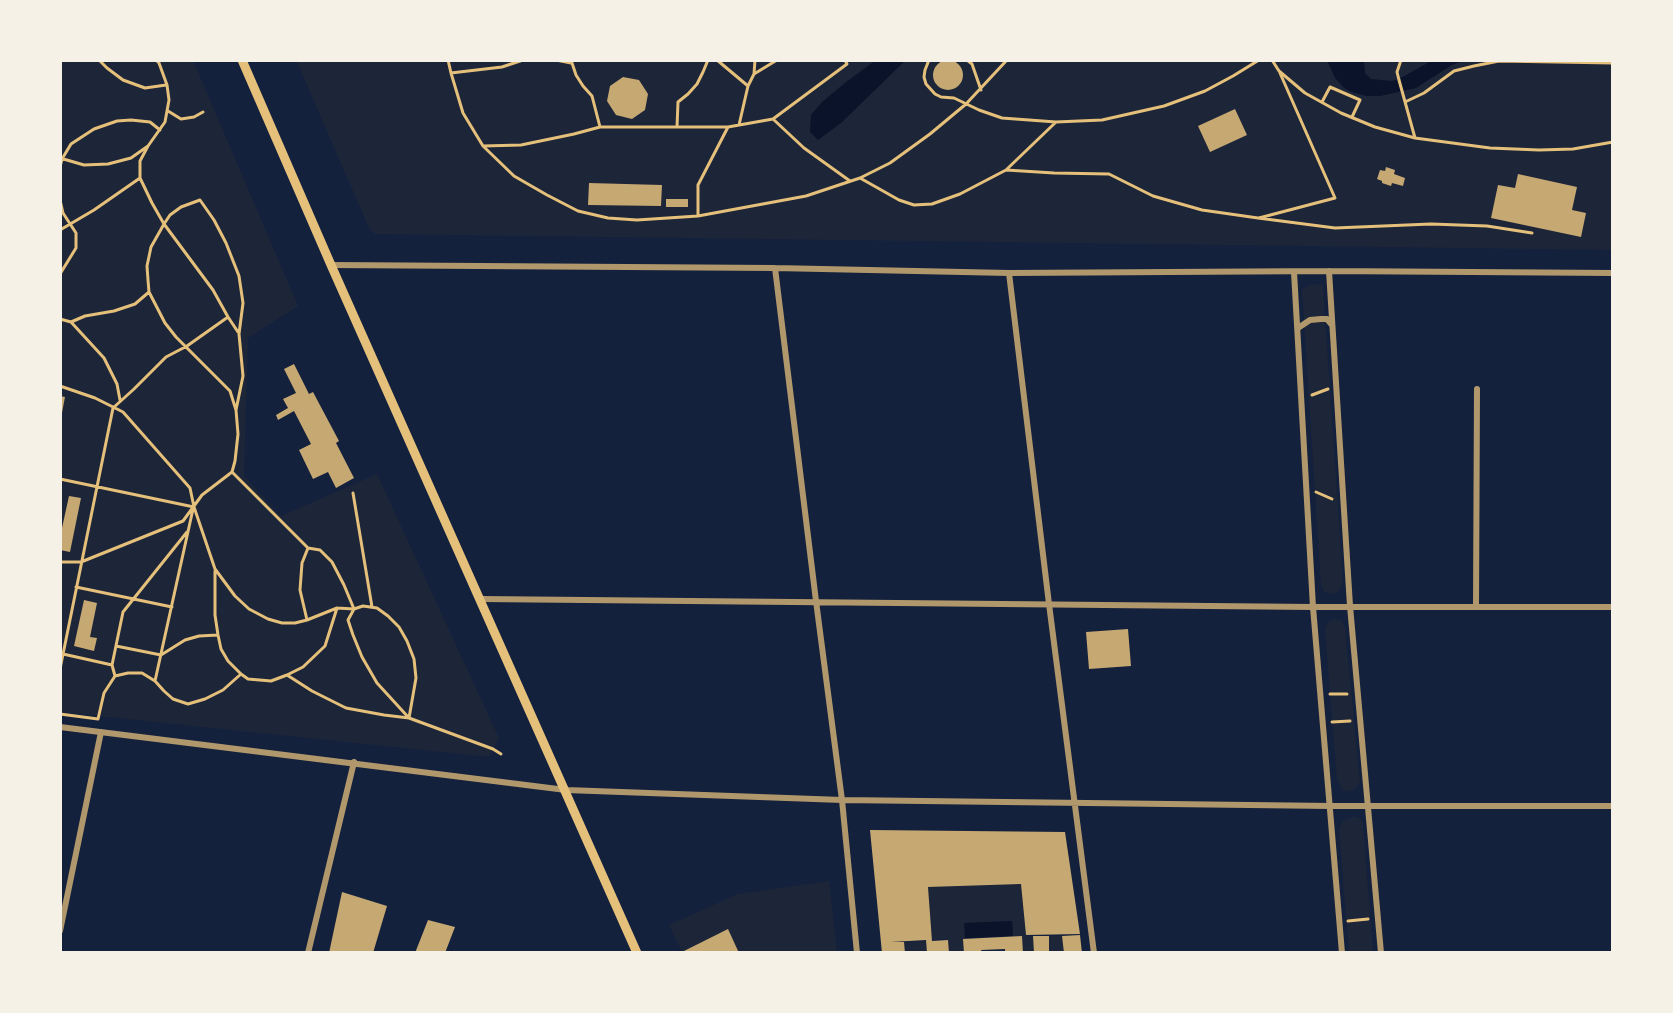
<!DOCTYPE html>
<html>
<head>
<meta charset="utf-8">
<style>
	body { margin:0 }
	#map { position:relative; width:1673px; height:1013px; overflow:hidden; background:#14213d; font-family:Poppins,sans-serif }
	canvas { display:block }
	.frame { position:absolute; inset:0; border:62px solid #f6f1e7; pointer-events:none }
</style>
</head>
<body>
<div id="map">
<canvas width="1673" height="1013"></canvas>
<div class="frame"></div>
</div>
<script>
const context = document.querySelector('canvas').getContext('2d');
context.lineJoin = 'round';
function fill(path, color) { context.fillStyle = color; context.fill(path, 'evenodd'); }
const shape = rows => new Path2D(rows.map(r => 'M' + r).join(''));
function trace(path, color, width, dash) { context.strokeStyle = color; context.lineWidth = width; context.lineCap = dash ? 'butt' : 'round'; context.setLineDash(dash || []); context.stroke(path); }
fill(shape([
	[60,60,193,60,298,306,248,338,244,476,281,516,377,474,499,738,489,757,60,712],
	[296,60,1613,60,1613,250,375,234,370,230],
	[1312,284,1323,285,1343,583,1338,592,1331,594,1324,592,1321,585,1302,289],
	[1335,619,1342,621,1345,628,1360,783,1355,789,1349,791,1343,791,1337,779,1325,630,1328,622],
	[1354,817,1360,819,1363,823,1373,953,1349,953,1339,830,1342,821],
	[829,881,837,953,682,952,669,925,738,894],
	[1021,884,1026,936,1033,936,1034,953,1023,953,1022,936,1013,936,1012,921,965,923,964,953,949,953,948,939,932,940,928,887],
	[1049,936,1062,936,1064,953,1049,953],
	[926,941,927,953,905,953,904,942]
]), '#1d2539');
fill(shape([
	[876,60,906,60,841,123,818,140,810,132,811,115,822,102,846,82],
	[1327,60,1364,60,1365,73,1371,79,1392,81,1399,79,1433,60,1464,60,1452,65,1416,88,1380,96,1366,96,1352,92,1344,88,1335,78],
	[1012,921,1013,936,965,938,964,923]
]), '#0b132b');
fill(shape([
	'933 75a15 15 0 1 1 30 0a15 15 0 1 1-30 0Z',
	[623,77,639,80,648,94,645,110,632,119,616,115,607,101,610,86],
	[1235,109,1247,135,1210,152,1198,126],
	[1386,167,1395,170,1394,174,1405,178,1403,186,1392,183,1391,186,1382,183,1382,181,1377,179,1380,170,1385,171],
	[1518,174,1577,187,1572,210,1586,213,1581,237,1491,218,1498,185,1515,188],
	[589,183,662,185,661,206,588,205],
	[666,199,688,199,688,207,666,207],
	[294,364,309,394,313,392,339,441,336,443,354,478,336,488,328,472,313,479,299,450,311,444,294,411,278,420,276,415,288,408,283,399,296,393,284,369],
	[60,396,65,397,61,418,60,417],
	[69,496,81,498,70,552,60,550,60,537],
	[84,600,97,603,90,637,97,638,94,651,74,646],
	[1128,629,1131,666,1089,669,1086,632],
	[870,830,1065,832,1080,934,1026,935,1021,884,928,887,932,941,948,940,949,953,927,953,926,940,891,942,904,942,905,953,882,953],
	[342,892,387,906,373,953,329,953],
	[428,920,455,927,445,953,415,953],
	[728,929,739,953,680,953],
	[1080,935,1082,953,1064,953,1062,936],
	[1022,936,1023,953,1005,953,1005,949,981,950,982,953,964,953,963,939],
	[1033,936,1049,936,1049,953,1034,953]
]), '#c6a872');
trace(shape([
	[99,60,107,68,123,80,145,88,166,85],
	[448,60,451,73,463,113,483,146,514,176,547,195,578,211,608,218,637,220,698,216,806,196,860,178,890,163,930,134,966,104,1007,60],
	[556,60,571,63],
	[571,60,576,75,583,86,592,96,600,127],
	[717,60,748,86],
	[929,60,925,70,924,77,926,84,935,94,941,97,954,98,979,110,1002,118,1056,122,1102,120,1164,106,1205,91,1233,76,1259,60],
	[967,60,972,64,981,90],
	[1272,60,1279,71,1305,93,1341,113,1375,127,1415,138,1490,148,1539,150,1573,149,1613,142],
	[1401,60,1397,72,1399,80,1415,138],
	[451,73,502,67,523,60],
	[754,74,755,60],
	[1322,102,1330,87,1360,100,1352,117],
	[1405,102,1424,93,1454,71,1474,66,1499,61,1613,63],
	[168,111,181,119,194,117,203,112],
	[773,119,804,148,850,181],
	[739,125,748,86,754,74,777,60],
	[677,127,678,102,688,94,697,84,703,72,708,60],
	[148,146,140,161,140,178,152,203,164,224,213,290,228,317,238,332],
	[483,146,521,145,574,134,600,127,728,127,773,119,847,64,845,60],
	[60,158,84,165,108,164,131,158,148,146,165,122,169,100,167,85,159,63,156,60],
	[60,167,62,159,71,144,94,129,117,121,131,120,150,122,160,130],
	[1006,170,1056,122],
	[860,178,899,200,914,205,932,204,960,194,1006,170,1054,173,1109,174,1153,196,1202,210,1258,218,1335,228,1431,224,1487,226,1532,233],
	[60,200,63,213,76,233,76,248,60,274],
	[698,216,698,185,728,127],
	[1259,218,1335,198,1280,73],
	[60,230,94,210,140,178],
	[60,319,71,322,104,358,117,384,120,400],
	[71,322,85,316,114,311,135,304,149,292],
	[60,386,95,398,123,412,190,488,194,507,215,569,235,596,249,609,268,619,282,623,295,623,307,620,337,608,354,609,344,585,332,562,320,550,308,548,232,472],
	[1312,395,1328,389],
	[60,479,194,507],
	[1316,492,1332,499],
	[353,493,372,607],
	[60,562,81,562,183,521,202,495,232,472,235,461,238,434,236,410,230,391,176,337,165,323,149,292,148,280,147,266,151,247,164,224,170,215,181,207,200,200,214,220,226,243,239,276,243,303,239,334,243,376,236,410],
	[215,571,215,615,218,635,221,649,228,661,241,674,248,679,271,681,287,675,303,667,325,646,337,608],
	[76,587,172,607],
	[363,606,377,608,388,616,399,627,407,641,414,659,416,678,409,718,377,683,362,657,353,635,348,620,354,609,363,606],
	[307,620,300,590,302,563,308,548],
	[116,646,161,655,185,640,199,636,218,635],
	[63,654,112,665],
	[60,669,113,408,134,389,166,357,187,346,228,317],
	[287,675,312,691,346,708,384,715,409,718,493,749,501,754],
	[115,676,112,665,123,612,187,532],
	[155,681,193,509],
	[1330,694,1347,694],
	[60,714,98,719,104,693,115,676,128,673,142,673,155,681,164,691,173,699,188,704,205,699,223,690,241,674],
	[1332,722,1350,721],
	[1348,921,1368,919]
]), '#e5c07b', 3);
trace(shape([
	[331,265,775,268,1009,273,1329,271,1613,273],
	[775,268,816,601,842,800,857,953],
	[1329,271,1350,606,1381,953],
	[1294,272,1313,607,1342,953],
	[1009,273,1049,604,1094,953],
	[1298,328,1310,320,1321,319,1327,319,1332,325],
	[481,599,1313,607,1613,607],
	[1476,607,1477,389],
	[60,727,566,790,842,800,1331,806,1613,806],
	[60,931,101,732],
	[308,953,354,762]
]), '#b1986c', 6);
trace(shape([
	[242,60,331,265,637,953]
]), '#e5c07b', 9);
</script>
</body>
</html>
